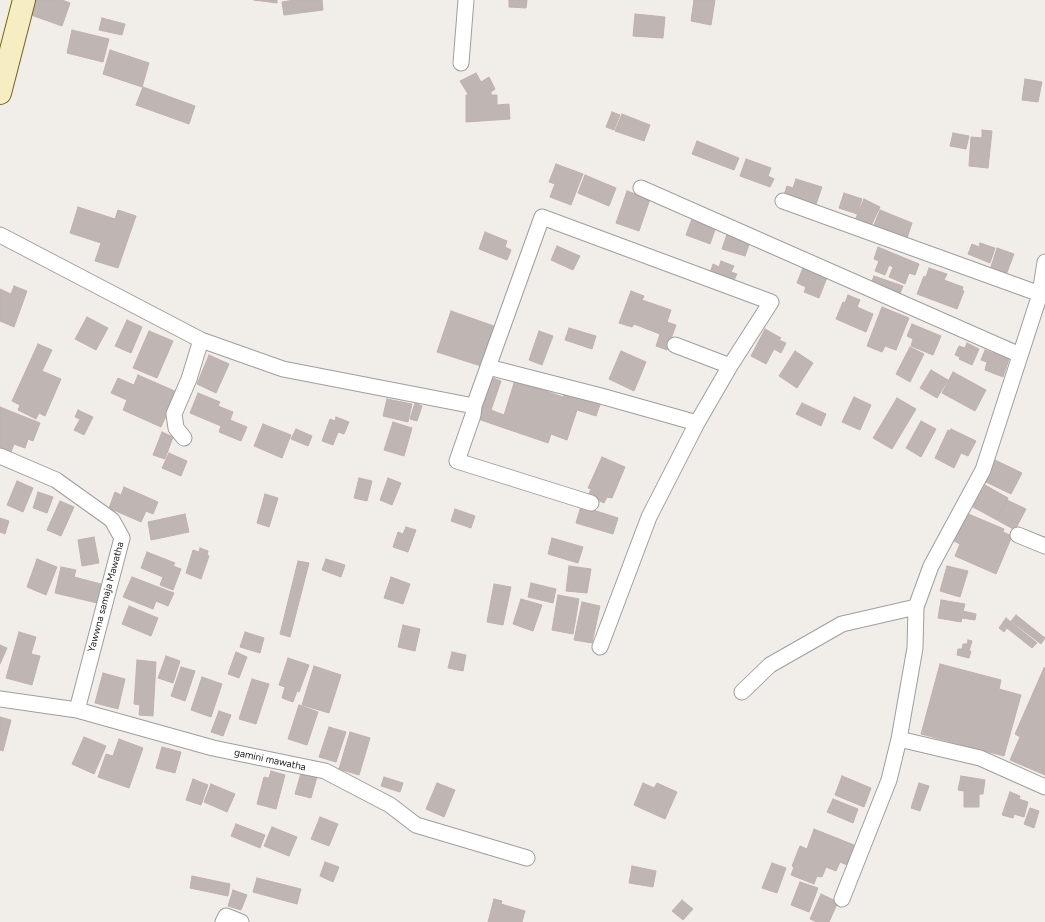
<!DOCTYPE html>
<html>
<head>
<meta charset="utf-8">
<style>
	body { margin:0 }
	canvas { display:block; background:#f1ede9 }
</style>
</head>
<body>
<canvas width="1045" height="922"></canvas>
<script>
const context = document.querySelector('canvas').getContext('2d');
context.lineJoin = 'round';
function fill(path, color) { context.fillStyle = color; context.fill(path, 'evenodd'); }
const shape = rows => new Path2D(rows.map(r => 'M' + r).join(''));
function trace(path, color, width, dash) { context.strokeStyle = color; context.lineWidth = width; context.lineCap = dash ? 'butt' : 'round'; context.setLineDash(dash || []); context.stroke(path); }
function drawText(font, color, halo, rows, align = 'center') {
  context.font = font + ' Figtree,sans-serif'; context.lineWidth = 4; context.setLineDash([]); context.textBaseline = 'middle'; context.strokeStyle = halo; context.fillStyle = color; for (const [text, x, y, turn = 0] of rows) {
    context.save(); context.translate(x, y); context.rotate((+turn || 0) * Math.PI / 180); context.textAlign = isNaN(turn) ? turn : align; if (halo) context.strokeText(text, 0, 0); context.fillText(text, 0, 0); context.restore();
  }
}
const building = shape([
	[36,0,62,0,70,3,62,26,31,15,36,0],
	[254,0,277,0,277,3,254,0],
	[294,0,322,0,323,10,284,15,282,2,294,0],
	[509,0,527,0,526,8,509,7,509,0],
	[694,0,715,0,711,25,691,21,694,0],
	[635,14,665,17,663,38,633,36,635,14],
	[102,18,125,24,122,35,99,30,102,18],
	[72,30,109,39,103,62,67,53,72,30],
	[110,50,149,63,142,87,103,74,110,50],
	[476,73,481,82,489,77,495,89,491,92,491,95,497,95,497,105,509,104,510,119,466,122,466,95,468,95,468,94,460,81,476,73],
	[1025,79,1042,82,1038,102,1022,100,1025,79],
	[143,87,195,106,189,124,136,105,143,87],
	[612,112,620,115,614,130,606,127,612,112],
	[622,114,650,125,644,141,615,131,622,114],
	[982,130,992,131,988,168,969,166,971,137,982,138,982,130],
	[953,133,969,136,966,149,950,146,953,133],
	[697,141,739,158,734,170,692,154,697,141],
	[746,159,771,168,768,176,774,179,770,187,740,176,746,159],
	[556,164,583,174,571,205,550,197,555,184,549,182,556,164],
	[585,175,616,188,609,206,578,193,585,175],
	[796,179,822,187,816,204,799,198,799,200,784,195,787,186,793,188,796,179],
	[627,191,650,199,639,231,616,223,627,191],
	[844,193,862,199,857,214,839,208,844,193],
	[864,199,880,207,870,228,855,220,864,199],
	[78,207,115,219,118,210,136,216,118,268,95,261,101,243,70,233,78,207],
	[880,210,912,223,907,238,874,225,880,210],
	[693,216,717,224,710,244,686,235,693,216],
	[728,231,751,239,745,256,722,249,728,231],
	[485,232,507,241,505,247,511,250,507,260,479,249,485,232],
	[980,243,995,248,990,263,968,254,972,244,979,247,980,243],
	[557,246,580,256,573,270,551,260,557,246],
	[878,247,919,264,915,275,909,273,905,284,889,277,893,267,889,265,885,275,875,271,879,261,874,259,878,247],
	[997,248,1014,254,1006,275,990,270,997,248],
	[721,261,734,266,731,272,737,274,733,282,710,273,713,264,719,267,721,261],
	[804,265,828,275,819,298,804,292,806,287,797,283,804,265],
	[929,268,947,274,944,280,963,287,962,290,964,291,957,309,917,294,924,276,926,277,929,268],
	[874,276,903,286,899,296,874,287,876,282,872,281,874,276],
	[14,286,27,291,14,327,0,321,0,289,11,294,14,286],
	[631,291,644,296,642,300,671,310,667,322,676,325,667,350,656,346,660,334,634,324,632,327,619,323,631,291],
	[848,295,860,300,857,307,873,314,866,332,836,319,843,302,845,303,848,295],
	[882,307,909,318,896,350,885,346,882,352,867,346,882,307],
	[451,311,494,326,481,366,437,352,451,311],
	[87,317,108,328,96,350,75,339,87,317],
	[127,320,142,327,131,353,115,346,127,320],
	[912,324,941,336,933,355,911,346,913,339,907,336,912,324],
	[569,328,596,336,592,349,565,340,569,328],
	[765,329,781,338,779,340,786,343,781,353,774,349,766,364,751,356,765,329],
	[149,331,173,341,157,378,133,368,149,331],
	[539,331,553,336,542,365,529,360,539,331],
	[967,343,979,349,972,365,959,359,960,357,955,355,959,346,965,348,967,343],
	[38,344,52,350,42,371,61,379,45,416,39,413,36,419,18,410,20,405,12,401,38,344],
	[910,347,924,354,910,382,896,374,910,347],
	[985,350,1009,359,1003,377,985,370,987,362,981,360,985,350],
	[621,351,646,362,634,391,609,379,621,351],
	[795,351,813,363,797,388,779,376,795,351],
	[209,355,229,364,216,393,197,384,209,355],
	[931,370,948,380,937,398,920,388,931,370],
	[953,372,986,390,975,411,942,393,953,372],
	[138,375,177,392,161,427,123,410,127,400,111,393,118,378,134,385,138,375],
	[490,377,501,381,491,410,504,415,515,380,563,397,566,390,601,402,596,416,577,410,567,440,551,434,548,443,475,418,490,377],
	[198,393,220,402,218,406,233,412,230,420,247,427,241,441,219,432,221,426,190,413,198,393],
	[854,397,871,405,860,430,842,422,854,397],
	[897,398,916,409,892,449,873,438,897,398],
	[387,399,412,404,408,422,383,416,387,399],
	[415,403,422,406,417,421,410,419,415,403],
	[802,403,826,414,821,426,796,414,802,403],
	[0,407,40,423,33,441,28,439,25,448,14,444,11,452,0,447,0,407],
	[78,410,93,417,84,435,74,430,80,419,75,417,78,410],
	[336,417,349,422,344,434,338,432,333,445,322,441,330,419,335,421,336,417],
	[921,421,936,429,921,457,906,448,921,421],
	[393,422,412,428,404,456,384,450,393,422],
	[263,424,291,435,282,458,254,446,263,424],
	[296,429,312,436,308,446,291,439,296,429],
	[951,429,976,441,968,456,961,453,954,468,935,458,948,430,950,431,951,429],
	[162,432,173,437,165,459,153,455,162,432],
	[169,453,187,461,181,476,162,468,169,453],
	[602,457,625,467,612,498,607,497,604,503,588,496,591,489,588,488,602,457],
	[995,460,1022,473,1011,494,984,481,995,460],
	[359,478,372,481,367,501,354,498,359,478],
	[388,478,401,483,392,505,380,500,388,478],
	[17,481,33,488,23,512,7,505,17,481],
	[985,485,1008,498,997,520,973,507,985,485],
	[124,487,158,502,153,514,146,511,141,522,109,508,115,492,121,495,124,487],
	[38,492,53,497,47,513,33,508,38,492],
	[265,494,278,498,269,527,257,523,265,494],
	[1007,500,1026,509,1015,530,997,520,1007,500],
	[60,501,74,507,61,536,47,530,60,501],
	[581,506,618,518,613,534,576,523,581,506],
	[455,509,475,516,471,528,451,521,455,509],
	[966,513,1004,529,1003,532,1012,536,996,574,955,556,960,544,954,541,966,513],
	[185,514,189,532,151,540,148,522,185,514],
	[0,518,9,521,5,534,0,532,0,518],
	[406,527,416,530,408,552,393,547,398,532,403,534,406,527],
	[94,537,99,563,82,566,78,540,94,537],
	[552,538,583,547,578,563,548,554,552,538],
	[200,548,208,551,207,555,209,556,201,579,186,573,193,550,199,552,200,548],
	[147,552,175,563,173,566,181,569,173,590,160,585,163,577,141,568,147,552],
	[37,559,57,567,46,595,27,587,37,559],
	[326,559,345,565,341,577,322,570,326,559],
	[298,561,309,563,290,637,280,634,298,561],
	[569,566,591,569,587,593,566,591,569,566],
	[947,566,968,571,960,597,940,591,947,566],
	[61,567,76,570,74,577,101,584,97,603,55,593,61,567],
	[132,577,174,593,168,606,156,601,153,609,123,597,132,577],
	[391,577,410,584,403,604,384,598,391,577],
	[531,583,556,589,553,603,528,597,531,583],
	[494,584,511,587,503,625,487,622,494,584],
	[558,595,579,599,573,634,552,630,558,595],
	[521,599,542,605,533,631,513,624,521,599],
	[941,600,965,604,963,611,976,614,975,620,962,618,961,622,938,618,941,600],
	[582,602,600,606,592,643,574,640,582,602],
	[129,606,158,618,151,636,122,624,129,606],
	[1016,615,1045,638,1041,644,1011,621,1016,615],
	[1006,618,1037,643,1032,648,1007,628,1004,632,999,628,1006,618],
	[403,625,420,629,415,651,398,647,403,625],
	[19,632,36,637,31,654,40,656,32,685,6,678,19,632],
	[245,632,264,638,260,653,240,647,245,632],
	[968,640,972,641,969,651,971,651,969,658,957,655,958,649,962,649,963,644,967,644,968,640],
	[0,645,7,648,0,664,0,645],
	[236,652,247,657,239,678,228,674,236,652],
	[452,652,466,655,463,671,448,668,452,652],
	[166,656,180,661,173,683,158,678,166,656],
	[288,658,309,665,299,692,297,691,293,702,282,698,285,687,279,685,288,658],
	[137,660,156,662,153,716,139,715,140,705,134,704,137,660],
	[940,664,1001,680,999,689,1021,695,1004,756,921,734,940,664],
	[314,666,341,675,329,713,302,705,314,666],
	[181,667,195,671,185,701,171,696,181,667],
	[1044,668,1045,668,1045,775,1010,760,1020,737,1015,734,1044,668],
	[103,673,125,679,118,709,95,703,103,673],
	[202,677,222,684,211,717,191,710,202,677],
	[252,679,269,684,256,724,239,719,252,679],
	[299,705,318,712,307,745,288,739,299,705],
	[219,711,231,715,223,736,211,732,219,711],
	[0,717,11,720,3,751,0,750,0,717],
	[329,727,346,732,336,762,319,757,329,727],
	[350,732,370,738,359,775,339,769,350,732],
	[84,737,106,746,94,774,72,764,84,737],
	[119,739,143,748,129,788,98,777,106,754,113,756,119,739],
	[162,747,181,752,175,773,156,768,162,747],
	[271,771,285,775,276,809,257,804,264,777,269,778,271,771],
	[301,773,317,777,311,798,295,794,301,773],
	[842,776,871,788,864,807,835,795,842,776],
	[961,776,985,780,983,794,979,794,979,807,964,807,964,791,958,790,961,776],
	[384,777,403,783,400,792,381,786,384,777],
	[193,779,208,785,201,805,186,800,193,779],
	[437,783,455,790,444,817,426,809,437,783],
	[643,783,654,788,657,783,677,792,665,819,634,805,643,783],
	[919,783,929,786,920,811,911,808,919,783],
	[211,784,235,794,227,812,204,802,211,784],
	[1010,792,1020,796,1019,799,1028,802,1024,817,1014,814,1013,818,1002,815,1010,792],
	[833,799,858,809,853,823,827,812,833,799],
	[1030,808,1039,811,1034,828,1024,824,1030,808],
	[320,817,338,824,329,846,311,839,320,817],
	[236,824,265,835,260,848,231,836,236,824],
	[272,827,297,837,289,856,264,846,272,827],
	[814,829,854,845,847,865,840,862,836,871,826,867,822,877,817,876,814,884,791,875,794,867,792,866,800,846,807,849,814,829],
	[325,862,339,867,333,882,320,876,325,862],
	[772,863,786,868,777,893,762,888,772,863],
	[632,866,656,871,653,887,629,883,632,866],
	[192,876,230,884,228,896,190,888,192,876],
	[257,878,301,889,297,904,253,892,257,878],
	[800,882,818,888,809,912,791,905,800,882],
	[233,890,247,895,241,910,228,906,233,890],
	[821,894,838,902,829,922,817,922,810,919,821,894],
	[494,899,502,901,501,904,525,911,522,922,488,922,494,899],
	[682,900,693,909,683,920,672,911,682,900]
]);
fill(building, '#bfb5b2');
trace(building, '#c2b1ac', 1);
const street = shape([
	[461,63,466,0],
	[641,188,1020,355],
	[783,201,1040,294],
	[0,235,201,340,283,369,474,406,542,217,771,302,730,366,697,423,649,517,600,647],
	[675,345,730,366],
	[488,367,601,396,697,423],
	[474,406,473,415,457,461,591,503],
	[184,438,176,428,174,414,189,379,201,340],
	[0,456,56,480,112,520,122,538,77,710],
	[1018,535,1045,546],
	[742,692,770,665,842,624,916,607],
	[0,699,77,710,213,748,325,771,390,805,416,825,527,858],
	[899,739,980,758,1045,787],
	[842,899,889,780,899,739,915,648,916,607,931,566,983,470,1040,294,1045,262],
	[223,922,226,916,241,922]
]);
const secondary = shape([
	[0,93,24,0]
]);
trace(street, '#9f9f9f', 17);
trace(secondary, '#74680d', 24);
trace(street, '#fff', 15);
trace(secondary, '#f6edc2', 22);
drawText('10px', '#222', '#fff', [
	["Yawwna samaja Mawatha",106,597,-75],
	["gamini mawatha",270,760,12]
]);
</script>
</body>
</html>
